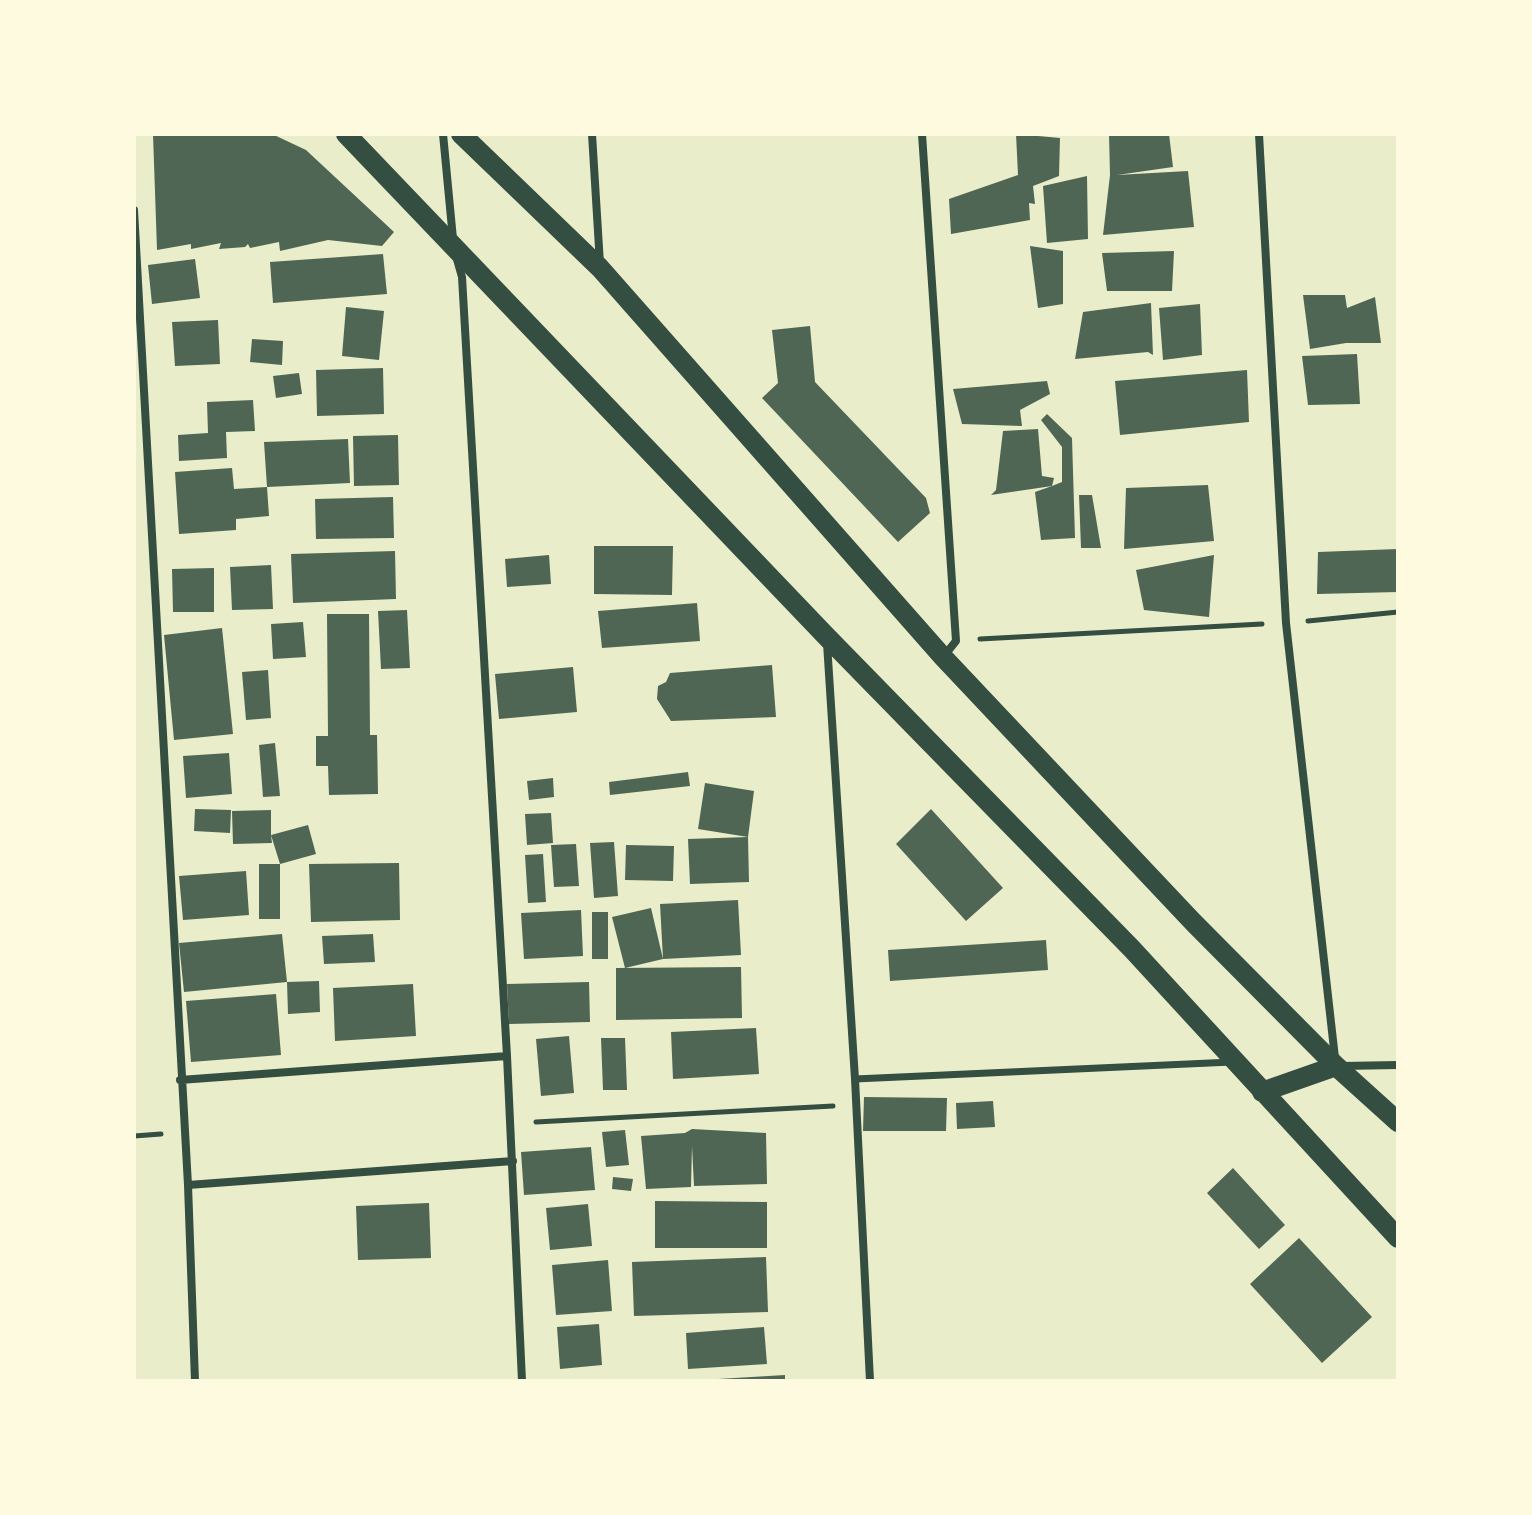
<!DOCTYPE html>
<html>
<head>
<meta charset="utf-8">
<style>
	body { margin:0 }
	#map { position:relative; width:1532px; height:1515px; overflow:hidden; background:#e9edc9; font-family:Barlow,sans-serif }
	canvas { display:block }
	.frame { position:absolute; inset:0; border:136px solid #fefae0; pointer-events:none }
</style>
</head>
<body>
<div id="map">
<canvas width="1532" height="1515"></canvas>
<div class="frame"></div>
</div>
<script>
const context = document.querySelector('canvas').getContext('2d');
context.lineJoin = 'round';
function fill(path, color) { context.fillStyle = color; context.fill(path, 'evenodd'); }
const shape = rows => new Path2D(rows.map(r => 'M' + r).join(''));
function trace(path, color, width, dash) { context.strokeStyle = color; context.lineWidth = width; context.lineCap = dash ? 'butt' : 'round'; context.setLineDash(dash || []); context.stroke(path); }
fill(shape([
	[153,134,272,134,306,150,394,232,382,246,328,240,280,251,279,242,250,248,248,244,245,247,219,249,221,243,191,249,191,244,157,250],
	[1016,134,1060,138,1059,176,1033,186,1035,204,1029,203,1030,220,951,234,949,199,1018,175],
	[1109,134,1169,134,1173,167,1117,175,1188,171,1194,227,1103,235,1110,175],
	[1087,176,1088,239,1047,243,1043,186],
	[1030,246,1063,251,1063,304,1038,308],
	[1174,251,1172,291,1107,291,1102,253],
	[383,254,387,294,273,303,270,262],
	[195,259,200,298,152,304,148,265],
	[1303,295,1345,295,1347,308,1375,297,1381,343,1346,343,1310,349],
	[1151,303,1153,355,1148,352,1075,359,1083,312],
	[1200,304,1202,355,1163,360,1159,308],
	[346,307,384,311,379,360,342,356],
	[218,320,220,364,175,366,172,322],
	[810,326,815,382,926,498,930,513,898,542,762,398,778,383,772,330],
	[252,339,283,341,282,365,250,362],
	[1357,354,1360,404,1308,405,1302,356],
	[383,368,384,414,317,416,316,370],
	[1247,370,1249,422,1120,435,1115,381],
	[299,373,302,394,276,398,273,376],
	[1047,381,1050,394,1020,410,1022,426,962,424,953,389],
	[253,400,255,431,226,432,227,458,179,461,178,435,208,433,207,402],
	[1047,414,1072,438,1075,538,1041,540,1035,492,1052,486,991,495,996,490,1003,431,1038,429,1042,476,1054,478,1052,486,1062,482,1062,447,1041,420],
	[398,435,399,485,354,486,353,436],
	[348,439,350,483,267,487,269,516,236,519,236,530,179,534,175,472,232,468,234,489,267,487,264,442],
	[1208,485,1214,541,1124,549,1126,488],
	[1079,495,1092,495,1101,548,1081,548],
	[393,497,394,538,316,539,315,499],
	[594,546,673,546,672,595,594,594],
	[1398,549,1398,592,1317,594,1318,552],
	[395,551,396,599,293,603,291,554],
	[549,555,551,584,507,587,505,559],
	[1214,555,1209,617,1144,610,1136,570],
	[271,565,273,609,232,610,230,567],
	[214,568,214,612,173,612,172,569],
	[697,603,700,641,602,648,598,611],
	[407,610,410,668,381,669,378,611],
	[327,614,369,614,370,735,377,735,378,794,329,795,328,766,316,766,316,736,328,736],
	[303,622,306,657,273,659,271,624],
	[222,628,233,734,174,740,164,635],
	[772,665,776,717,671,721,657,699,658,686,666,682,670,673],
	[573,667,577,712,499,719,495,674],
	[268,670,271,718,246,720,242,672],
	[275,743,280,796,263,797,259,745],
	[229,753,232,794,186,798,183,756],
	[688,772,690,786,610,795,609,782],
	[553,778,554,797,529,800,527,781],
	[705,783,754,791,748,837,698,829],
	[195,809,231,810,230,833,194,831],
	[931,809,1003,888,966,921,896,844],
	[271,810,271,835,308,825,316,854,280,864,280,919,259,919,259,864,280,864,271,835,272,843,233,844,232,811],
	[551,813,553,843,527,845,525,814],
	[748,837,749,882,690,884,688,839],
	[614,842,618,896,594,898,590,843],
	[576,844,579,886,554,887,551,845],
	[626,845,674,846,673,881,625,880],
	[543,854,546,902,528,903,525,855],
	[399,863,400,920,311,922,309,864],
	[246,871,249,915,183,920,179,876],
	[738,900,741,955,663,959,660,904],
	[651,908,663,959,625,968,612,917],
	[581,910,583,956,524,959,521,913],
	[592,912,608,912,608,959,592,959],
	[282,934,287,982,184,992,179,943],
	[373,934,375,962,324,964,322,936],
	[1046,940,1048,970,890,981,888,950],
	[741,967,742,1018,616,1020,616,968],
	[319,981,320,1012,288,1014,287,982],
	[589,982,590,1022,509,1024,507,984],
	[413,984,416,1036,335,1041,333,988],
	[276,994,281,1055,191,1062,186,1001],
	[756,1028,759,1074,673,1079,671,1032],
	[569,1036,574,1093,541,1096,536,1039],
	[601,1038,625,1038,627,1090,603,1090],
	[864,1097,947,1098,946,1131,863,1131],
	[993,1101,995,1127,957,1129,956,1103],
	[692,1129,766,1133,767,1184,694,1186,692,1146,691,1187,646,1189,641,1136,685,1133],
	[625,1130,629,1165,606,1167,602,1132],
	[591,1147,595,1190,524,1195,521,1152],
	[1233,1168,1285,1225,1259,1249,1207,1193],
	[613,1177,633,1179,631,1191,612,1189],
	[655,1201,767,1202,767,1248,655,1248],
	[429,1203,431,1258,358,1260,356,1206],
	[588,1204,592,1246,550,1250,546,1208],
	[1299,1238,1372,1317,1322,1363,1250,1284],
	[766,1257,768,1312,634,1316,632,1262],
	[608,1260,612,1311,556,1315,552,1265],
	[599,1324,602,1365,560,1369,557,1327],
	[764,1327,767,1364,688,1369,686,1333],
	[785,1375,785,1381,718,1381,718,1379]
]), '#4f6655');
trace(shape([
	[1308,621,1398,612],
	[980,639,1262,624],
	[536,1122,833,1106],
	[134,1136,161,1134]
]), '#344e41', 5);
trace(shape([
	[855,1079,1232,1062]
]), '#344e41', 7);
trace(shape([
	[443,134,453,239],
	[592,134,600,264],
	[922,134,956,641,944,656],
	[1259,134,1286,623,1335,1058],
	[134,210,188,1185,195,1381],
	[456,256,462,277,507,1056,522,1381],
	[827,643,855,1079,870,1381],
	[1342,1066,1398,1065],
	[180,1080,507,1056],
	[188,1185,513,1161]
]), '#344e41', 8);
trace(shape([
	[346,134,826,636,1132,949,1398,1238],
	[461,134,600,268,943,657,1193,922,1336,1066,1398,1122],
	[1262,1092,1336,1066]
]), '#344e41', 20);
</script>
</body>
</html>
